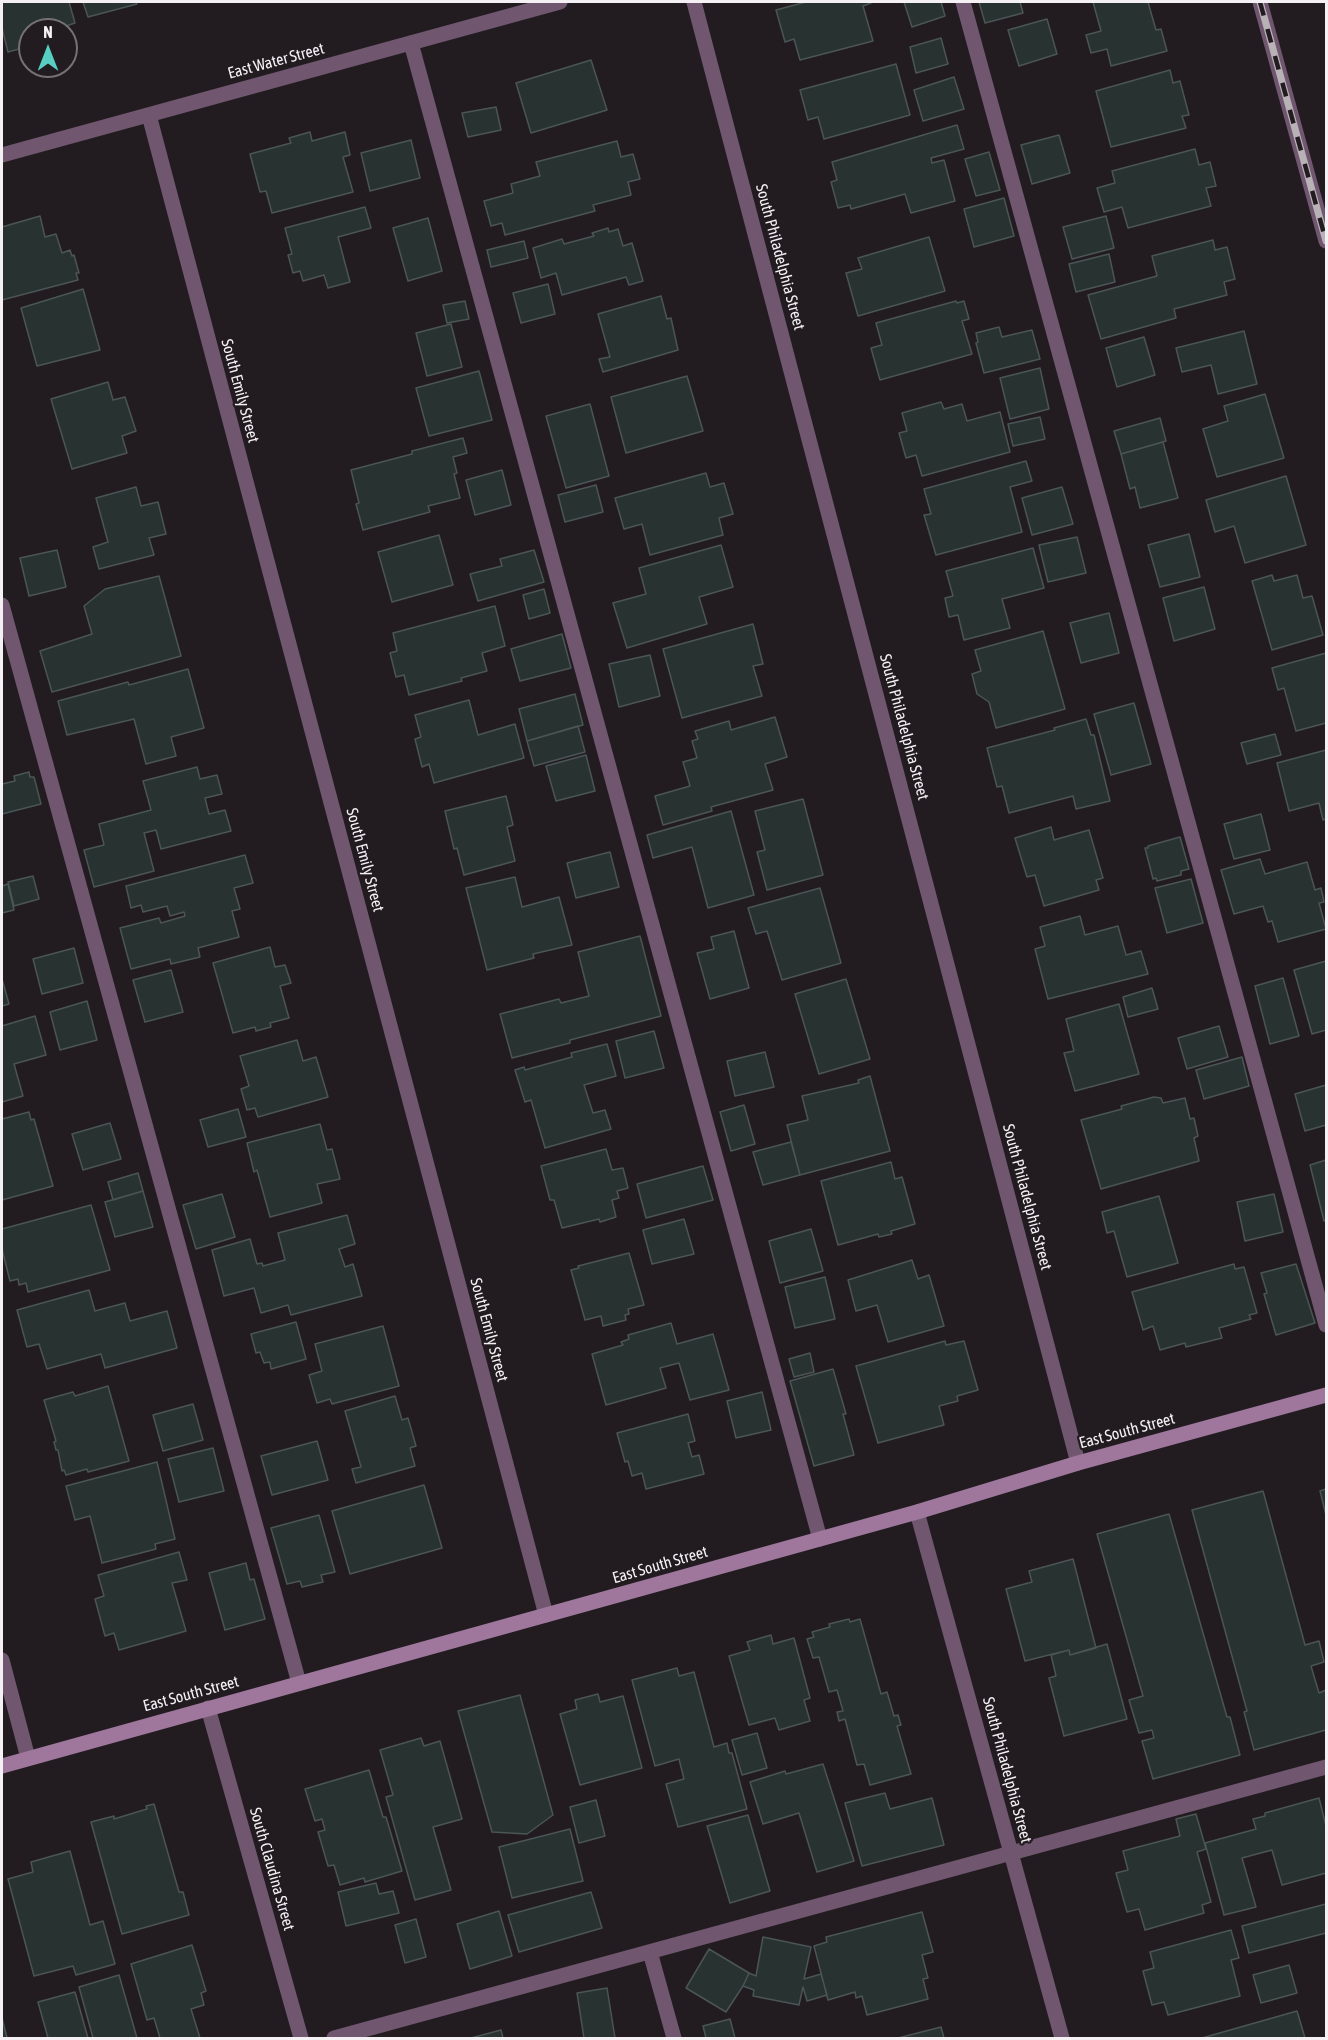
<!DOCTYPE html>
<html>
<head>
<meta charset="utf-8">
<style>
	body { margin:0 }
	#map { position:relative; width:1328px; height:2040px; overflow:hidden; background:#221c21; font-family:"Asap Condensed",sans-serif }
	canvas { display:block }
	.frame { position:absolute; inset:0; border:3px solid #f5f0f4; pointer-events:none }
	.north { position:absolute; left:18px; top:18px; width:60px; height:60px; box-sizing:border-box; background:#221c21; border:2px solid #767175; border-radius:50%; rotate:0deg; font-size:16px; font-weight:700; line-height:24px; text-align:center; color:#f5f0f4 }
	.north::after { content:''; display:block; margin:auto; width:21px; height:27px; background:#57cec1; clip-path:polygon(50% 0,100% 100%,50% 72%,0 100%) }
</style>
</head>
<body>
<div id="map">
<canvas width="1328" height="2040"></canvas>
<div class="frame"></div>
<div class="north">N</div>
</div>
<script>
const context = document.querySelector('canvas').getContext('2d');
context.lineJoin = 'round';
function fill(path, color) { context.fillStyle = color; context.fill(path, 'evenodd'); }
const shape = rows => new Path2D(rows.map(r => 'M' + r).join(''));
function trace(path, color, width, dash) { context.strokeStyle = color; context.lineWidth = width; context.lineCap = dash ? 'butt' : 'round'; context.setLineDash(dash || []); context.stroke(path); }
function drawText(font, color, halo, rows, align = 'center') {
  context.font = font + ' "Asap Condensed",sans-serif'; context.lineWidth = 4.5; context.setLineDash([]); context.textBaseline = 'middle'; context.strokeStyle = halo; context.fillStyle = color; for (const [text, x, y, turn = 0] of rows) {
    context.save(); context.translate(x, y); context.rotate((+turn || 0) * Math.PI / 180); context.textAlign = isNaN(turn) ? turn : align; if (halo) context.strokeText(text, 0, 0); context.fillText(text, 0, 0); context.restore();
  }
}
const building = shape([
	[2,2,69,2,75,23,66,26,68,36,66,36,66,30,30,30,30,46,8,52,2,28,2,2],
	[83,2,136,2,137,4,88,17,83,2],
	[806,2,871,2,871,3,863,6,873,41,800,60,794,39,785,42,776,10,806,2],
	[904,2,941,2,945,16,912,27,904,2],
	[979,2,1020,2,1023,13,985,23,979,2],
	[1093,2,1148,2,1156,30,1161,29,1167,51,1111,66,1107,49,1091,53,1086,35,1101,31,1093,2],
	[1047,19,1057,54,1019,66,1008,30,1047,19],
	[941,38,948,64,916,73,910,47,941,38],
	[591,60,607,110,531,133,516,83,591,60],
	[896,64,910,115,824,139,818,117,808,120,800,90,896,64],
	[1170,70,1173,83,1180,81,1189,115,1182,116,1186,128,1111,147,1096,91,1170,70],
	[954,77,964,109,923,121,914,90,954,77],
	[496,107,501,130,468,137,462,113,496,107],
	[957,125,964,149,931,158,932,163,944,160,955,201,911,213,905,194,851,209,850,205,838,208,831,182,837,180,832,162,957,125],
	[310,132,312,141,345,132,350,155,343,157,353,192,272,213,266,191,260,192,250,154,291,143,289,138,310,132],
	[1059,135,1070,173,1032,184,1021,145,1059,135],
	[411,140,420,178,370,191,361,153,411,140],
	[617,141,621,157,633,154,640,179,628,182,631,195,593,205,595,211,505,235,502,223,491,226,484,201,513,193,511,184,540,176,536,162,617,141],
	[1195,149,1199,165,1210,162,1216,186,1206,188,1211,206,1128,228,1122,207,1104,212,1097,188,1115,183,1112,171,1195,149],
	[989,152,1000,190,976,196,965,159,989,152],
	[1004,198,1014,236,974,247,964,209,1004,198],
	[365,207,371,228,338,237,350,282,328,288,324,275,303,281,300,271,293,273,288,255,292,254,285,228,365,207],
	[40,216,45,237,56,234,62,253,70,250,72,256,74,255,79,273,76,273,78,280,2,300,2,227,40,216],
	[1106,216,1114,248,1072,259,1063,227,1106,216],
	[428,218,442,271,408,281,393,228,428,218],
	[608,228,609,232,618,229,623,246,632,243,643,281,629,285,626,277,562,295,556,273,541,278,533,248,562,239,564,244,594,236,592,233,608,228],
	[929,237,945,291,858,316,846,273,862,269,858,258,929,237],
	[1213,240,1215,250,1227,247,1235,279,1224,282,1227,295,1174,309,1176,318,1101,339,1088,295,1157,276,1152,256,1213,240],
	[524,241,528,258,491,267,487,250,524,241],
	[1109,254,1115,282,1076,292,1069,264,1109,254],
	[548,284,555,314,521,323,513,293,548,284],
	[83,289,100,350,37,366,21,308,83,289],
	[661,296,667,319,671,318,678,350,603,372,599,359,610,357,598,314,661,296],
	[465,301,469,319,447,323,443,305,465,301],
	[956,301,957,303,964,301,969,319,962,321,972,354,880,380,871,348,882,345,876,323,956,301],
	[451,324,462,367,427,376,416,333,451,324],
	[999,327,1002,337,1032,330,1040,359,984,373,976,343,978,342,976,333,999,327],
	[1244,331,1257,384,1218,394,1211,365,1182,372,1176,348,1244,331],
	[1144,337,1155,375,1117,387,1106,348,1144,337],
	[1040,368,1049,409,1010,419,1000,378,1040,368],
	[479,371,492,420,429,436,416,388,479,371],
	[687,376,703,431,626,453,611,397,687,376],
	[108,382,113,400,125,397,136,431,122,436,127,453,72,469,51,399,108,382],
	[1265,394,1284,458,1217,477,1203,429,1228,421,1224,406,1265,394],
	[941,402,944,409,962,404,967,421,1000,412,1010,452,922,476,916,455,906,458,899,433,907,431,902,413,941,402],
	[590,404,609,476,566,488,546,416,590,404],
	[1040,417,1045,439,1013,446,1008,424,1040,417],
	[1160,418,1166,441,1121,454,1114,431,1160,418],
	[463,438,467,453,453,457,457,473,454,474,460,498,428,506,430,512,363,530,356,504,359,503,351,470,412,454,412,451,463,438],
	[1163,442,1178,498,1140,508,1135,487,1130,489,1121,454,1163,442],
	[1026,461,1032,481,1010,487,1022,532,936,555,924,515,931,514,924,489,1026,461],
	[502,470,511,505,475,515,466,480,502,470],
	[706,473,710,487,724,483,733,514,719,518,723,535,650,555,642,524,624,529,615,498,706,473],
	[1286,476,1306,545,1245,563,1234,526,1215,532,1206,500,1286,476],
	[596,485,603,512,565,522,558,495,596,485],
	[136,487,141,506,158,502,166,534,149,538,154,555,99,569,93,547,108,542,96,498,136,487],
	[1062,487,1073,524,1032,535,1022,498,1062,487],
	[1189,534,1200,577,1160,587,1148,545,1189,534],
	[439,535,453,585,392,602,378,552,439,535],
	[1077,537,1086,573,1048,582,1039,545,1077,537],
	[721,545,733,587,699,597,707,624,627,648,613,603,646,594,639,568,721,545],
	[1033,548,1044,588,1002,599,1010,628,964,640,958,615,949,617,945,598,953,596,946,571,1033,548],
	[57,550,66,587,29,596,20,558,57,550],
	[534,550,544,582,478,601,470,574,502,566,500,559,534,550],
	[1272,575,1274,581,1297,575,1303,598,1312,596,1323,635,1272,650,1252,581,1272,575],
	[159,576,181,656,52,692,40,651,92,634,84,606,105,589,159,576],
	[1204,587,1215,629,1174,641,1163,598,1204,587],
	[544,589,550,613,529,619,523,595,544,589],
	[495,606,505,646,482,653,487,671,461,678,462,681,409,695,404,675,396,677,390,653,397,651,393,633,495,606],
	[1109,613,1119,653,1081,663,1070,623,1109,613],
	[753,624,763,664,753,666,762,696,682,718,663,649,753,624],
	[1043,631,1065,709,996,728,989,702,977,694,972,674,981,671,975,650,1043,631],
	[562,634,571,668,520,681,511,649,562,634],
	[1326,653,1326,723,1296,731,1284,688,1278,690,1272,668,1326,653],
	[650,655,660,696,619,707,609,664,650,655],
	[188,669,204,728,171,737,176,756,146,764,134,719,67,735,58,701,128,682,129,685,188,669],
	[575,694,583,725,527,741,519,709,575,694],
	[469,700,478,735,515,724,524,758,434,783,429,764,422,767,415,739,421,737,415,715,469,700],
	[1134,703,1151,764,1111,775,1094,714,1134,703],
	[775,717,787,757,765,764,773,790,711,807,712,811,663,825,655,796,690,786,683,762,697,758,692,741,698,739,695,731,729,721,731,730,775,717],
	[1086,719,1091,735,1094,735,1110,801,1076,809,1073,796,1009,813,1002,786,997,787,987,748,1055,730,1054,728,1086,719],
	[578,726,585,752,534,766,527,741,578,726],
	[1275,734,1281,755,1247,764,1241,743,1275,734],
	[1326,750,1326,819,1323,820,1319,803,1289,811,1277,763,1326,750],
	[586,755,595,791,556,801,546,766,586,755],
	[197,767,200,779,217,775,222,794,205,798,209,814,225,810,231,831,161,849,156,830,144,833,154,871,94,887,84,850,104,845,99,824,151,810,143,781,197,767],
	[29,772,30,777,34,777,41,804,2,814,2,784,15,781,14,776,29,772],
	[506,796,513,825,507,827,515,861,464,875,457,848,454,849,445,811,506,796],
	[803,799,823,875,767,890,757,852,765,850,755,811,803,799],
	[731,811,754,895,708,908,692,847,653,858,647,835,731,811],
	[1261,814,1270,850,1234,859,1224,824,1261,814],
	[1051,827,1054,840,1089,830,1103,878,1096,880,1099,890,1044,906,1035,875,1027,877,1015,838,1051,827],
	[1180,837,1189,869,1181,871,1181,875,1157,881,1156,878,1153,879,1145,848,1148,848,1148,846,1180,837],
	[610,852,619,887,576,898,567,863,610,852],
	[245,855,253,883,234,888,240,909,232,911,239,937,198,948,200,957,171,964,170,959,131,969,120,928,159,918,161,923,185,916,184,912,170,916,167,906,143,912,141,905,131,908,126,886,245,855],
	[1260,859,1265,874,1307,862,1315,890,1321,888,1324,902,1319,903,1326,929,1278,942,1272,921,1268,922,1263,906,1234,914,1221,870,1260,859],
	[33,876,39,899,14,906,8,882,33,876],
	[515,877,522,907,559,897,572,945,533,954,534,958,487,970,466,888,515,877],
	[1191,879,1203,923,1167,933,1155,888,1191,879],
	[8,884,14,910,2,913,2,886,8,884],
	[820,888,841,963,782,980,767,931,756,934,748,908,820,888],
	[1080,916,1085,935,1118,926,1126,955,1141,951,1148,974,1048,999,1035,949,1045,946,1040,927,1080,916],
	[734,931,749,988,710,999,697,953,714,949,711,937,734,931],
	[640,936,661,1016,570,1040,570,1043,512,1058,500,1014,559,999,561,1003,589,996,578,952,640,936],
	[270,947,275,967,285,965,291,983,280,986,289,1018,270,1023,271,1027,256,1031,255,1027,233,1033,213,963,270,947],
	[74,948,83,983,42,994,33,959,74,948],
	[1326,961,1326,1030,1312,1034,1294,970,1326,961],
	[171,970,183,1012,145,1022,133,980,171,970],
	[1283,978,1299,1036,1270,1044,1255,986,1283,978],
	[2,979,9,1004,2,1006,2,979],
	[846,979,870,1059,819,1074,795,994,846,979],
	[1152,988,1158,1009,1128,1017,1123,997,1152,988],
	[87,1001,97,1040,60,1050,50,1012,87,1001],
	[1119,1004,1139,1074,1075,1091,1064,1053,1074,1051,1066,1019,1119,1004],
	[35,1016,46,1055,14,1064,23,1096,2,1102,2,1026,35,1016],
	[1219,1026,1228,1057,1187,1069,1178,1038,1219,1026],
	[654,1031,664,1068,625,1078,616,1041,654,1031],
	[297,1040,303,1061,316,1057,328,1097,258,1117,255,1108,247,1110,241,1089,249,1086,240,1056,297,1040],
	[607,1044,616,1076,584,1085,593,1113,605,1110,611,1129,545,1148,531,1100,525,1102,515,1070,524,1067,525,1070,572,1057,571,1053,607,1044],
	[765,1052,774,1087,735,1096,727,1061,765,1052],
	[1242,1057,1249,1086,1204,1099,1196,1070,1242,1057],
	[870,1076,890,1151,800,1175,787,1125,808,1120,802,1096,859,1083,858,1080,870,1076],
	[1326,1085,1326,1125,1305,1131,1295,1094,1326,1085],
	[1154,1097,1161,1098,1163,1103,1185,1098,1190,1119,1194,1118,1198,1136,1194,1138,1199,1161,1101,1189,1081,1120,1122,1109,1121,1106,1154,1097],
	[744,1105,755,1144,731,1151,720,1112,744,1105],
	[238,1109,246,1137,208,1147,200,1120,238,1109],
	[29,1112,31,1120,34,1119,53,1186,2,1200,2,1119,29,1112],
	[110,1123,121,1159,83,1170,72,1134,110,1123],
	[320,1124,327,1150,332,1149,340,1179,317,1184,322,1203,270,1217,257,1170,254,1172,247,1143,320,1124],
	[791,1142,800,1175,763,1185,753,1152,791,1142],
	[606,1149,612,1170,623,1168,628,1188,617,1191,619,1198,612,1200,616,1217,600,1222,599,1219,562,1228,554,1200,550,1200,541,1166,606,1149],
	[1326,1160,1326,1220,1324,1221,1310,1165,1326,1160],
	[891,1162,895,1179,902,1177,915,1224,891,1231,892,1234,879,1237,878,1234,838,1245,821,1181,891,1162],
	[703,1166,713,1200,646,1218,637,1184,703,1166],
	[138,1173,143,1191,113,1200,108,1182,138,1173],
	[143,1191,153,1227,115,1237,105,1202,143,1191],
	[222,1194,235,1237,196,1249,183,1205,222,1194],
	[1274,1194,1283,1232,1245,1241,1237,1202,1274,1194],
	[1159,1196,1178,1263,1127,1277,1114,1231,1107,1233,1102,1212,1159,1196],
	[91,1205,110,1270,28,1292,26,1283,19,1285,18,1279,10,1281,2,1249,2,1229,91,1205],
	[347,1215,355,1244,339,1249,345,1267,353,1264,362,1296,291,1315,288,1305,261,1313,254,1288,224,1296,212,1250,250,1239,257,1264,262,1263,263,1266,285,1260,278,1233,347,1215],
	[684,1219,694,1254,652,1264,643,1230,684,1219],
	[811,1229,823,1271,780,1283,769,1241,811,1229],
	[629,1253,644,1305,628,1309,629,1314,625,1315,626,1320,603,1326,601,1316,585,1320,571,1270,579,1268,578,1266,629,1253],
	[912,1260,918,1279,929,1275,944,1326,888,1342,877,1305,856,1311,848,1280,912,1260],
	[1234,1264,1235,1269,1244,1267,1257,1313,1249,1315,1251,1319,1219,1328,1222,1338,1186,1347,1185,1343,1160,1350,1153,1326,1143,1330,1132,1292,1234,1264],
	[1296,1264,1315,1323,1276,1335,1264,1294,1267,1293,1261,1273,1296,1264],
	[825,1277,835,1319,795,1328,785,1287,825,1277],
	[89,1290,95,1311,125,1303,130,1321,167,1311,177,1348,105,1368,101,1354,47,1369,39,1344,27,1347,17,1310,89,1290],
	[296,1322,306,1359,271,1369,270,1362,264,1363,260,1352,256,1353,251,1334,296,1322],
	[671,1323,677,1344,713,1334,729,1390,690,1400,679,1363,660,1368,666,1388,606,1405,592,1354,623,1345,621,1342,629,1339,628,1335,671,1323],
	[383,1326,399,1386,332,1404,330,1399,317,1403,309,1375,322,1371,315,1344,383,1326],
	[945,1341,946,1345,964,1341,978,1390,957,1396,958,1401,939,1406,944,1425,878,1443,856,1366,945,1341],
	[810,1353,814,1372,794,1377,789,1359,810,1353],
	[833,1369,846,1414,843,1414,854,1455,814,1466,790,1381,833,1369],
	[108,1386,129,1461,88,1472,87,1469,66,1475,64,1470,62,1471,58,1450,56,1450,54,1442,56,1441,44,1400,73,1392,75,1396,108,1386],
	[762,1392,771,1430,736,1438,727,1401,762,1392],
	[395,1396,402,1420,408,1418,416,1446,410,1448,415,1466,356,1483,352,1469,361,1467,345,1411,395,1396],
	[193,1404,203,1440,163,1451,153,1415,193,1404],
	[688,1414,695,1441,688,1443,692,1457,699,1455,704,1474,646,1489,642,1473,632,1476,628,1461,625,1462,617,1433,688,1414],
	[317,1441,328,1480,272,1495,261,1456,317,1441],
	[213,1448,224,1491,179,1502,168,1459,213,1448],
	[157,1462,175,1539,155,1544,156,1549,102,1563,90,1516,75,1520,66,1486,157,1462],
	[424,1485,442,1548,350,1574,332,1511,424,1485],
	[1326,1489,1326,1515,1320,1491,1326,1489],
	[1263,1491,1305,1645,1319,1641,1324,1662,1311,1666,1319,1693,1326,1690,1326,1730,1254,1750,1244,1712,1247,1711,1192,1510,1263,1491],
	[1169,1514,1227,1717,1230,1717,1240,1755,1153,1779,1142,1741,1154,1738,1152,1730,1139,1733,1129,1700,1143,1696,1097,1534,1169,1514],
	[319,1515,335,1572,321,1575,323,1582,302,1587,300,1581,287,1584,271,1528,319,1515],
	[179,1552,187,1580,172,1583,186,1631,119,1650,114,1633,105,1636,95,1599,104,1596,98,1575,179,1552],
	[1073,1559,1096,1648,1070,1655,1069,1650,1025,1661,1006,1589,1032,1582,1029,1571,1073,1559],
	[246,1563,250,1580,254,1579,265,1619,225,1630,209,1573,246,1563],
	[849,1619,850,1622,860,1619,881,1694,887,1692,894,1716,898,1715,901,1725,897,1726,911,1774,870,1785,864,1764,857,1765,845,1719,839,1721,837,1712,843,1711,837,1690,829,1692,819,1657,813,1658,807,1639,814,1637,812,1632,830,1627,829,1624,849,1619],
	[771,1635,773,1644,794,1638,810,1698,804,1700,810,1721,779,1730,775,1718,749,1725,729,1656,750,1650,747,1642,771,1635],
	[1107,1644,1127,1719,1064,1736,1049,1678,1056,1676,1051,1655,1069,1650,1070,1655,1107,1644],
	[677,1668,679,1676,694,1672,714,1747,727,1743,729,1753,732,1753,747,1809,678,1827,666,1784,684,1779,679,1759,655,1766,632,1680,677,1668],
	[598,1694,600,1702,623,1696,642,1768,580,1785,560,1714,577,1709,575,1700,598,1694],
	[520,1695,553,1815,527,1834,492,1832,458,1711,520,1695],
	[757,1733,767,1768,742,1775,732,1740,757,1733],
	[421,1738,424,1746,440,1741,462,1819,433,1827,451,1890,415,1900,386,1797,393,1795,380,1750,421,1738],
	[823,1764,854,1861,817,1872,799,1813,763,1824,750,1782,785,1771,786,1774,823,1764],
	[369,1770,383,1817,386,1817,402,1871,365,1882,364,1878,340,1885,334,1865,328,1866,318,1832,325,1830,322,1819,315,1821,305,1789,369,1770],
	[885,1793,890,1809,932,1798,944,1845,862,1866,845,1803,885,1793],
	[1319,1798,1326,1826,1326,1873,1282,1885,1272,1850,1242,1858,1256,1907,1224,1915,1205,1843,1256,1829,1253,1819,1265,1816,1265,1813,1319,1798],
	[596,1800,605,1836,579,1843,570,1807,596,1800],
	[154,1804,179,1892,183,1892,189,1915,122,1934,91,1822,114,1816,114,1819,147,1809,146,1806,154,1804],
	[1196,1814,1206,1849,1197,1852,1211,1902,1202,1905,1204,1913,1145,1930,1139,1909,1127,1912,1116,1873,1128,1870,1123,1851,1180,1836,1176,1819,1196,1814],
	[748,1815,770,1891,730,1903,707,1826,748,1815],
	[570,1829,583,1881,512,1898,499,1847,570,1829],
	[70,1851,90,1925,103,1921,115,1964,76,1975,73,1966,34,1976,8,1879,33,1872,31,1862,70,1851],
	[376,1883,379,1894,393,1891,399,1913,346,1926,338,1892,376,1883],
	[591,1892,602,1928,519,1952,508,1915,591,1892],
	[1326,1904,1326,1933,1249,1953,1242,1926,1326,1904],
	[499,1911,512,1956,470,1969,457,1924,499,1911],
	[922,1912,933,1952,922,1955,928,1978,923,1979,928,1999,867,2015,862,1996,856,1998,855,1992,828,2000,814,1946,827,1942,826,1937,922,1912],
	[416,1919,426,1957,405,1963,395,1925,416,1919],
	[1231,1930,1239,1958,1231,1960,1240,1996,1168,2015,1164,2002,1152,2005,1143,1971,1154,1968,1150,1952,1231,1930],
	[763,1937,811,1947,804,1979,821,1974,827,1995,807,2001,803,1987,799,2005,753,1996,754,1990,743,1986,749,1973,756,1976,763,1937],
	[192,1945,206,1991,201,1993,204,2005,191,2009,200,2038,160,2038,154,2018,147,2020,131,1964,192,1945],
	[709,1949,749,1973,743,1986,726,2012,686,1988,709,1949],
	[1289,1965,1297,1993,1261,2003,1253,1975,1289,1965],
	[119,1975,137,2038,93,2038,79,1987,119,1975],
	[607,1988,615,2038,584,2038,577,1993,607,1988],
	[75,1992,88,2038,48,2038,38,2002,75,1992],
	[1297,2011,1305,2038,1202,2038,1297,2011],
	[2,2018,7,2038,2,2038,2,2018],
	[730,2019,735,2038,706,2038,703,2026,730,2019],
	[941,2027,944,2038,898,2038,941,2027],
	[501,2030,503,2038,471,2038,501,2030]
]);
fill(building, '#283231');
trace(building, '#4a5554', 1.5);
trace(shape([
	[963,2,1326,1325],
	[411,43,820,1539],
	[2,605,299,1683],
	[650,1952,674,2038],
	[334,2038,1326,1767]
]), '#70576f', 15);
trace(shape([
	[694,2,1078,1463],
	[1260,2,1326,241],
	[149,115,546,1615],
	[2,155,560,2],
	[917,1512,1062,2038],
	[2,1660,28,1758],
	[208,1708,301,2038]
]), '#70576f', 15);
trace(shape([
	[2,1766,917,1512,1078,1463,1326,1395]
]), '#9f779d', 15);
const rail = shape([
	[1260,2,1326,241]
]);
trace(rail, '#b8b2b7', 7);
trace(rail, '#221c21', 4.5, [14]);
drawText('16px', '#f5f0f4', '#221c21', [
	["East Water Street",276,61,-15],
	["South Philadelphia Street",780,257,75],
	["South Emily Street",240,391,75],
	["South Philadelphia Street",904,727,75],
	["South Emily Street",365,860,75],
	["South Philadelphia Street",1027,1197,75],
	["South Emily Street",489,1330,75],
	["East South Street",1127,1431,-15],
	["East South Street",660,1565,-16],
	["East South Street",191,1694,-15],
	["South Philadelphia Street",1007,1770,75],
	["South Claudina Street",272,1869,74]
]);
</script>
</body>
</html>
